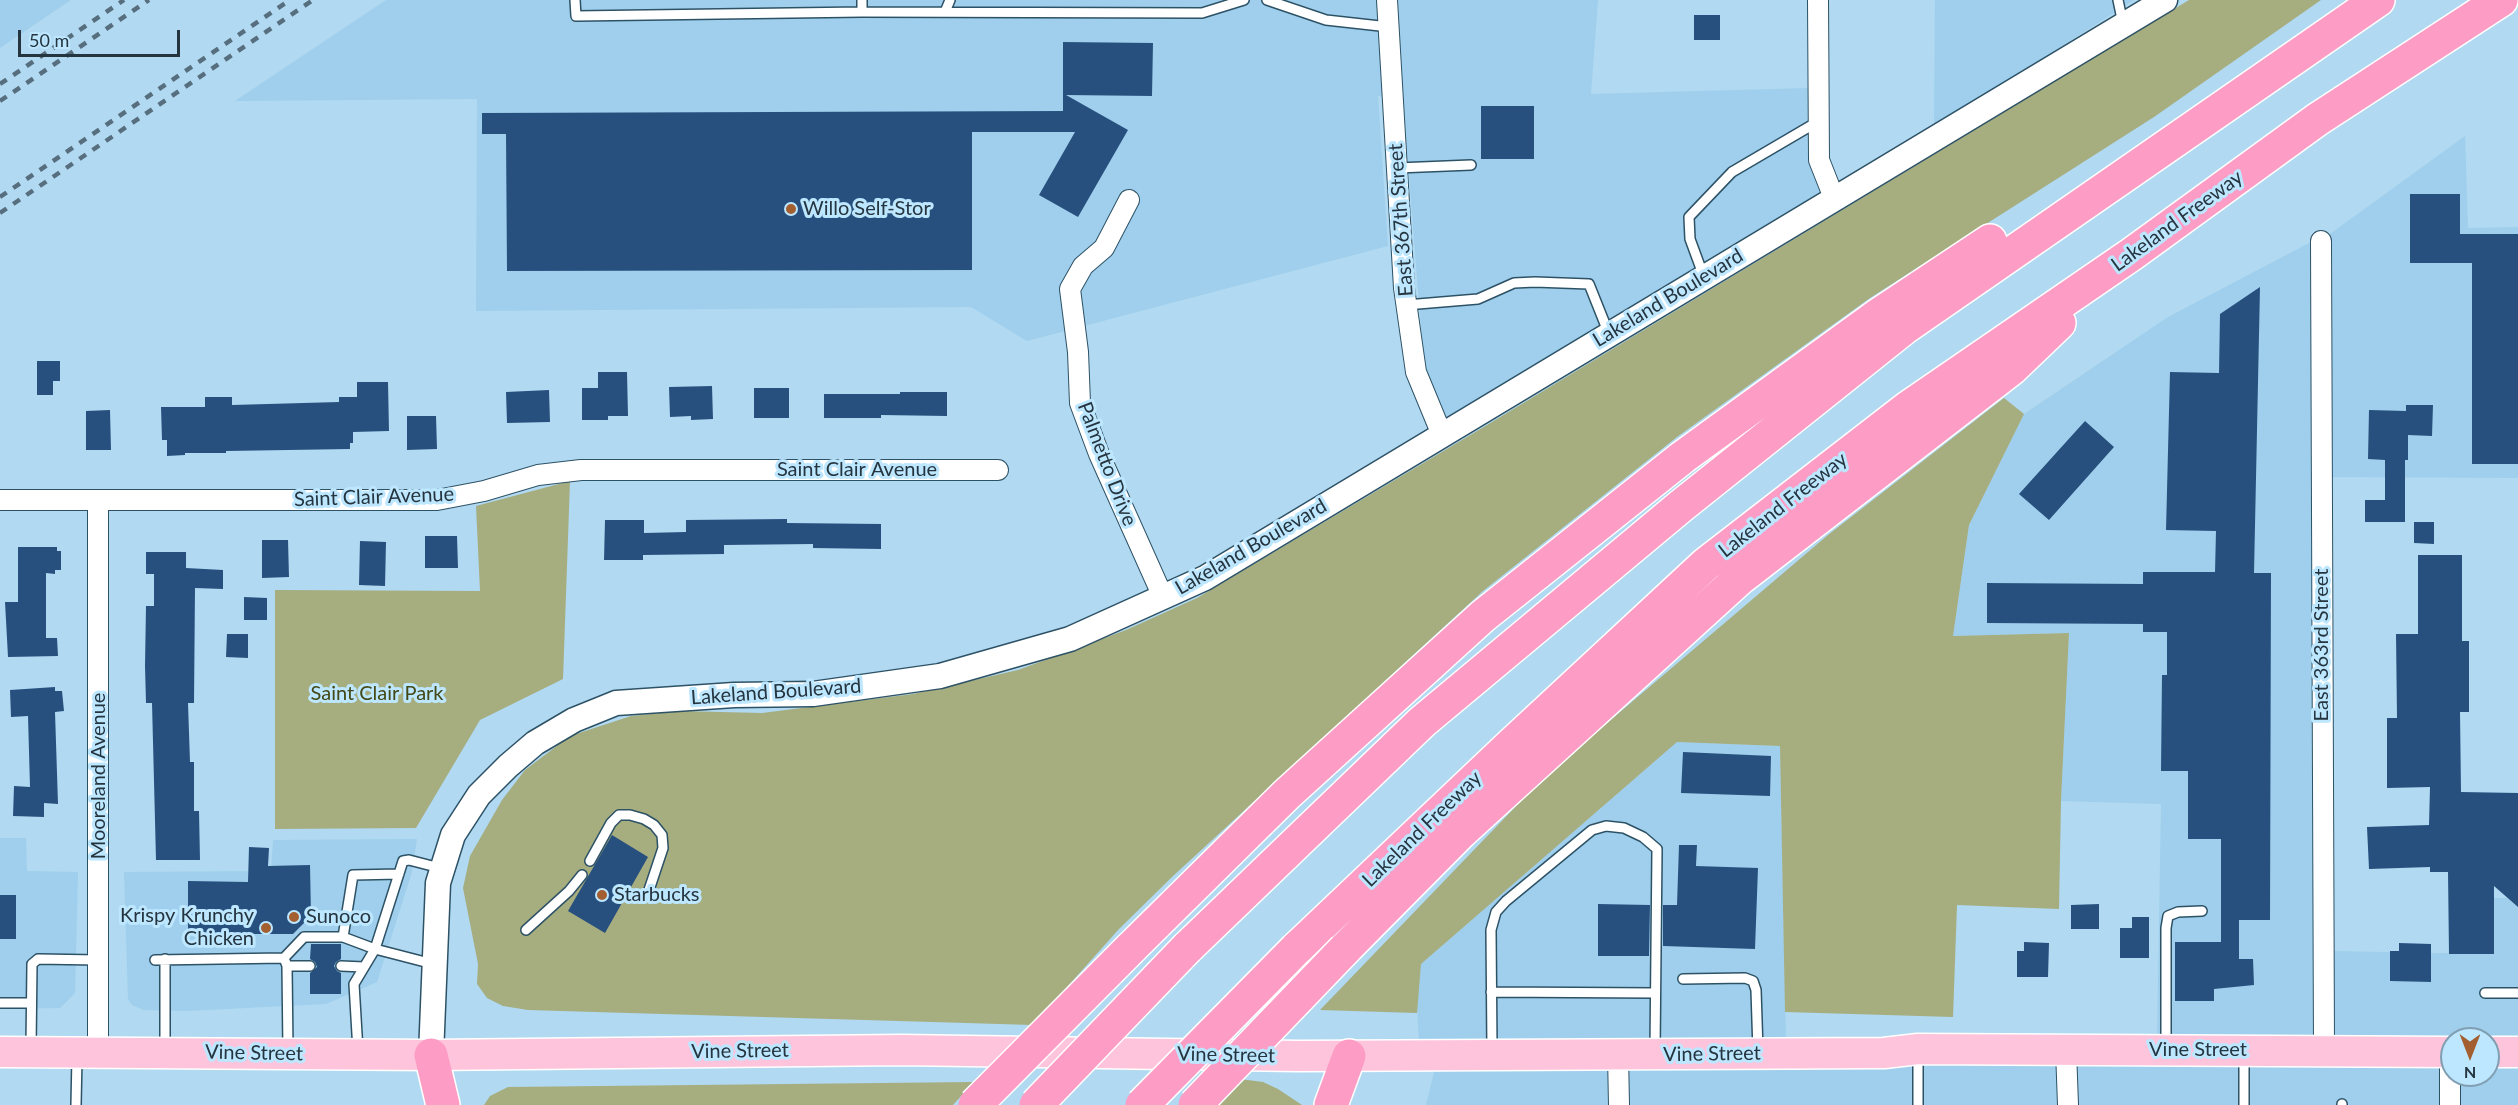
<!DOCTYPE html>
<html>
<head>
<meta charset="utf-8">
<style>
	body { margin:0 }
	#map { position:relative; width:2518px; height:1105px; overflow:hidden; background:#b1d9f1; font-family:Lato,sans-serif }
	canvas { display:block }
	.north { position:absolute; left:2440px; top:1027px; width:60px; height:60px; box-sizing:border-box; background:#bde6ff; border:2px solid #809fb2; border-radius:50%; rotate:180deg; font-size:16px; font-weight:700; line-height:24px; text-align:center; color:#25353f }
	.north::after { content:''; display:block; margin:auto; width:21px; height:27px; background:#a35f2f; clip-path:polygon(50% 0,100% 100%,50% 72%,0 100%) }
	.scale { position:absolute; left:18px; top:30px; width:162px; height:27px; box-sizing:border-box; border:3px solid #25353f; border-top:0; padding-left:8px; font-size:18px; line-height:21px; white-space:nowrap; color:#25353f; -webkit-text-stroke:4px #bde6ff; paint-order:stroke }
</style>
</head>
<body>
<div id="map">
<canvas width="2518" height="1105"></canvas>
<div class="north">N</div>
<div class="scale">50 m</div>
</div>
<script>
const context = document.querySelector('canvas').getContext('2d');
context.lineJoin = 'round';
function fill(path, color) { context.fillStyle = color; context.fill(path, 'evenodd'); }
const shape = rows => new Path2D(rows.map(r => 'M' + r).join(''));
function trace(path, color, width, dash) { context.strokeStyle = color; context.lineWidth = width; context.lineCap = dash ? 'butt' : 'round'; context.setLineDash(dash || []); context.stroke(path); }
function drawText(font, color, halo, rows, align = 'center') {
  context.font = font + ' Lato,sans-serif'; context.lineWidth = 6; context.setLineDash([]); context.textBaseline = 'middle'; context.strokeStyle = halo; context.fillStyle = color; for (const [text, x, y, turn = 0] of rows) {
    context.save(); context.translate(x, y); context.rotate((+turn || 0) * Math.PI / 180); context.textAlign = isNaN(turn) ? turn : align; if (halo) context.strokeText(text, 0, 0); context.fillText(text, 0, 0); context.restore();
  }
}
fill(shape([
	[0,0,71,0,0,48],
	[386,0,1598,0,1591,94,1809,88,1809,160,1824,195,1445,421,1424,367,1403,100,1378,96,1388,246,1027,341,971,307,476,311,477,99,235,101],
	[1935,0,2134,0,1934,128],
	[2465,136,2468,228,2518,227,2518,478,2331,477,2330,234],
	[2313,241,2319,1044,2157,1043,2161,804,2061,801,2069,633,1953,636,1969,525,2024,414,2168,317],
	[1677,742,1780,746,1786,1043,1419,1044,1417,1007,1421,964],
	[0,838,26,838,27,871,78,872,75,993,60,1008,0,1009],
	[417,839,412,872,377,982,326,1004,187,1011,144,1010,132,1005,128,999,124,872,271,871,273,840],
	[2494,898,2507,898,2518,907,2518,1046,2488,1039,2329,1044,2331,951,2494,954],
	[2071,1057,2445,1058,2445,1105,2074,1105],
	[2061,1058,2063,1105,1426,1105,1436,1064],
	[2488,1058,2518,1058,2518,1105,2455,1105,2455,1075,2488,1075]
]), '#9fcfec');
fill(shape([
	[2189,0,2321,0,2154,117,1870,298,1677,437,1483,591,1173,876,1119,929,1033,1025,528,1010,503,1006,487,998,477,984,478,964,463,888,470,856,502,800,525,770,570,736,631,716,680,711,762,713,913,694,1018,670,1126,630,1197,598,1487,425],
	[2004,398,2024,414,1969,525,1953,636,2069,633,2061,801,2059,909,1957,905,1953,1017,1785,1012,1780,746,1677,742,1421,964,1417,1013,1320,1010,1546,775,1828,535],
	[570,481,563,679,480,720,416,828,275,829,275,590,480,591,476,506],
	[1240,1079,1263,1082,1278,1089,1302,1105,1215,1105],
	[974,1082,953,1105,484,1105,490,1096,508,1087]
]), '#a6ad7f');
fill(shape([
	[1694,15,1720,15,1720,40,1694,40],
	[1063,42,1153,43,1152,96,1066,95,1128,130,1078,217,1039,195,1075,132,972,132,972,270,507,271,506,134,482,134,482,113,1063,111],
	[1481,106,1534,106,1534,159,1481,159],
	[2410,194,2460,194,2460,234,2518,234,2518,464,2472,464,2472,263,2410,263],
	[2260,287,2254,573,2271,573,2270,920,2239,920,2239,959,2253,959,2254,985,2214,989,2214,1001,2175,1001,2175,942,2221,942,2221,839,2188,839,2188,771,2161,771,2162,675,2167,675,2167,632,2143,632,2143,624,1987,623,1987,583,2143,584,2143,572,2215,572,2216,531,2166,530,2170,372,2219,373,2220,314],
	[37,361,60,361,60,381,53,381,53,395,37,395],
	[598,372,627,372,628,416,608,416,608,420,582,420,582,388,598,388],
	[357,382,388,382,389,431,353,432,353,443,350,443,350,449,226,451,226,453,185,453,185,455,167,456,167,440,162,440,161,407,205,407,205,397,232,397,232,405,339,402,339,397,357,397],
	[712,386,713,419,691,420,691,416,670,417,669,387],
	[754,388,789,388,789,418,754,418],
	[549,390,550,422,507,423,506,392],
	[900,392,947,392,947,416,881,415,881,418,824,418,824,394,900,394],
	[2406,405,2433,405,2432,436,2408,435,2408,460,2405,460,2405,522,2365,522,2365,500,2385,500,2385,460,2368,459,2369,410,2406,411],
	[110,410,111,450,86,450,86,411],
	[407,416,436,416,437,449,407,450],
	[2085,421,2114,447,2049,520,2019,494],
	[787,519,787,523,881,524,881,549,813,548,813,544,724,545,724,554,643,555,643,560,604,560,605,520,644,520,644,533,686,532,686,520],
	[2414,522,2434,522,2434,544,2414,543],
	[425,536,457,536,458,568,425,568],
	[262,540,288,540,289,577,262,578],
	[360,541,386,542,385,586,359,585],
	[18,547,57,547,57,551,61,551,61,570,55,570,55,574,46,573,46,638,57,638,58,656,8,657,5,602,18,602],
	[146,552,186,552,186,568,223,570,223,589,195,588,194,703,188,703,190,762,194,762,194,811,199,811,200,860,156,860,152,703,146,703,145,666,146,606,154,606,154,574,146,574],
	[2418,555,2462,555,2462,641,2469,641,2469,712,2460,712,2461,792,2518,793,2518,907,2494,886,2494,954,2449,954,2448,872,2430,872,2430,867,2369,869,2367,827,2429,825,2430,787,2387,788,2387,718,2397,718,2396,634,2418,634],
	[244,597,267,598,267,620,244,620],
	[227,634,248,634,248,658,226,657],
	[55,687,55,691,62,691,64,711,55,712,58,804,44,803,44,817,13,816,14,786,30,787,28,716,11,717,10,690],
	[1683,752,1771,756,1770,796,1681,793],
	[612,835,648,857,605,933,568,911],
	[1679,845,1697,845,1696,866,1758,868,1755,949,1663,946,1663,905,1677,905],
	[249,847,269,848,268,866,310,865,311,916,293,934,188,934,188,881,248,882],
	[0,895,16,895,16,939,0,939],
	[1598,904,1650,905,1649,956,1598,956],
	[2099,904,2099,929,2071,929,2071,905],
	[2132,917,2149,917,2149,958,2120,958,2120,928,2132,928],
	[2024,942,2049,943,2048,977,2017,977,2017,951,2024,951],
	[2399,943,2431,944,2431,982,2390,981,2390,951,2399,951],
	[311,944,341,944,341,959,336,962,334,966,337,971,341,973,341,994,310,994,310,973,317,967,315,962,310,959]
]), '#28507f');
const service = shape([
	[575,0,576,16,862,12,1202,13,1244,0],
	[1267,0,1326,20,1389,27],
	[2118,0,2123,24],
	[862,12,862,0],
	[945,12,950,0],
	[1397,168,1471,165],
	[1704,277,1690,239,1689,217,1732,172,1819,121],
	[1406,305,1478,299,1514,283,1535,282,1589,284,1609,334],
	[590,861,611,823,619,815,630,815,644,819,654,825,662,835,663,848,648,893],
	[526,930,569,891,582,875],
	[343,937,375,949,433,964],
	[284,958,304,937,343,937,353,875,399,874],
	[165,959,165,1050],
	[155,960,284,958,287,966,288,1051],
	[287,966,310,966],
	[341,966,364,967],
	[1683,979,1745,978,1753,981,1756,990,1758,1051],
	[1491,992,1655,993],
	[2485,993,2518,993],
	[0,1003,31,1003],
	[2166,1045,2166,928,2168,916,2178,912,2202,911],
	[31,1047,32,964,38,959,98,960],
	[1492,1050,1491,930,1496,912,1506,901,1592,830,1606,826,1624,828,1643,837,1657,849,1655,1050],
	[358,1051,354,984,375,949,403,861,409,860,440,868],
	[76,1105,77,1057],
	[1918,1105,1918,1053],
	[2244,1105,2244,1053],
	[2342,1105,2342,1104]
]);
const minor = shape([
	[1387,0,1404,288,1416,372,1442,435],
	[1818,0,1819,160,1834,198],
	[1129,200,1104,248,1083,266,1070,289,1078,352,1080,403,1099,454,1163,597],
	[2321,241,2324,1050],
	[0,500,437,500,484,491,538,475,581,470,998,470],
	[2066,1050,2068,1105],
	[98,1052,98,501],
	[2450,1052,2450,1105],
	[1618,1054,1619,1105]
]);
const tertiary = shape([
	[431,1055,438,883,453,835,479,795,508,766,535,743,574,720,616,703,734,695,813,694,940,676,1070,639,1205,578,2165,0]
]);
const primary = shape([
	[0,1052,431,1055,902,1050,1298,1056,1884,1053,1918,1049,2452,1052],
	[2488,1052,2518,1052]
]);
const motorway = shape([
	[1187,948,1422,722,1681,506,1904,328,2378,0],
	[1130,949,1287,794,1483,616,1683,457,1877,316,1990,241],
	[1296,949,1511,745,1706,564,1909,407,2132,254,2318,119,2501,0],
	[1345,949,1461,832,1739,579,2011,369,2059,323],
	[431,1055,443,1105],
	[1331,1105,1349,1056]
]);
trace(service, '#2d5266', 12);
trace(minor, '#2d5266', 22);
trace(tertiary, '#2d5266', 27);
trace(primary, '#fff', 33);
trace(motorway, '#fff', 36);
trace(service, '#fff', 9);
trace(minor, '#fff', 20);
trace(tertiary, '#fff', 24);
trace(primary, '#fec4dc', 30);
trace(motorway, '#fd9cc4', 33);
trace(shape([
	[0,84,124,0],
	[0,101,149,0],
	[0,197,290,0],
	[0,213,313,0]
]), '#566e7d', 4.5, [8, 8]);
const motorwayBridge = shape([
	[975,1105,1130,949],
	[1036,1105,1187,948],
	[1142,1105,1296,949],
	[1195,1105,1345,949]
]);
trace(motorwayBridge, '#fff', 36, []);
trace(motorwayBridge, '#fd9cc4', 33);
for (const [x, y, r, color] of [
	[791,209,6,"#a35f2f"],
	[602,895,6,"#a35f2f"],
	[294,917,6,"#a35f2f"],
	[266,928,6,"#a35f2f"]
]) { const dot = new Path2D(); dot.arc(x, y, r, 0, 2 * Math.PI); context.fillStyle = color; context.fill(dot); trace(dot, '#bde6ff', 2); }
drawText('20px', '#25353f', '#bde6ff', [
	["Willo Self-Stor",803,209],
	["Starbucks",614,895],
	["Krispy Krunchy",254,916,"right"],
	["Chicken",254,939,"right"],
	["Sunoco",306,917]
], 'left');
drawText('20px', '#25353f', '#bde6ff', [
	["East 367th Street",1401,220,-94],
	["Lakeland Freeway",2177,221,-36],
	["Lakeland Boulevard",1668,298,-31],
	["Palmetto Drive",1107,464,69],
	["Saint Clair Avenue",857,470],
	["Saint Clair Avenue",374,497,-2],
	["Lakeland Freeway",1783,505,-38],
	["Lakeland Boulevard",1251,547,-30],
	["East 363rd Street",2322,645,-90],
	["Lakeland Boulevard",776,692,-4],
	["Mooreland Avenue",99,776,-90],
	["Lakeland Freeway",1422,829,-44],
	["Vine Street",2198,1050],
	["Vine Street",740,1051,-1],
	["Vine Street",254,1053,1],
	["Vine Street",1712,1054,-1],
	["Vine Street",1226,1055,1]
]);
drawText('20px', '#434814', '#bde6ff', [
	["Saint Clair Park",377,694]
]);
</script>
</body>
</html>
